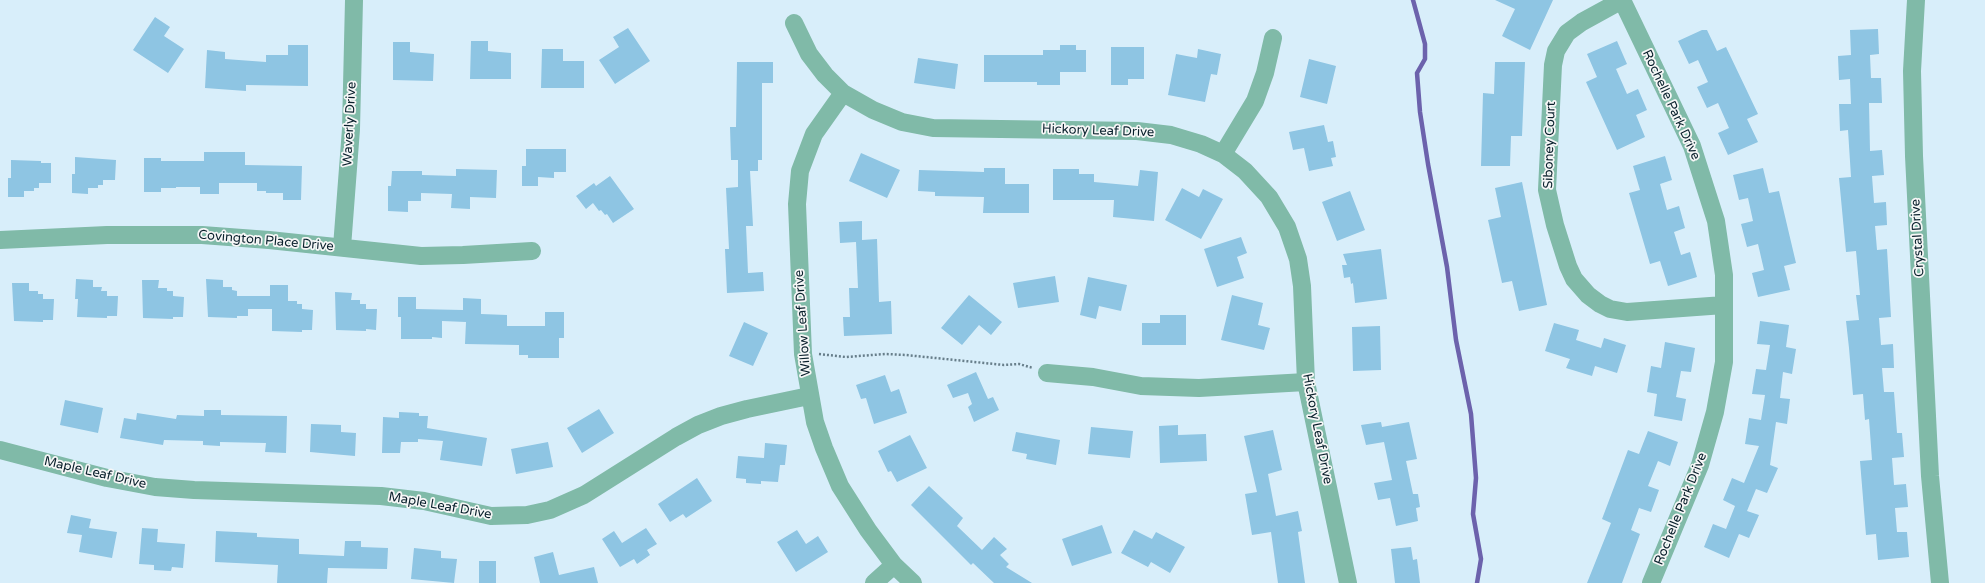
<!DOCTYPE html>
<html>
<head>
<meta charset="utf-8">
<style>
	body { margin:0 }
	canvas { display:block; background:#d8eefa }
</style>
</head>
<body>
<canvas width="1985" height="583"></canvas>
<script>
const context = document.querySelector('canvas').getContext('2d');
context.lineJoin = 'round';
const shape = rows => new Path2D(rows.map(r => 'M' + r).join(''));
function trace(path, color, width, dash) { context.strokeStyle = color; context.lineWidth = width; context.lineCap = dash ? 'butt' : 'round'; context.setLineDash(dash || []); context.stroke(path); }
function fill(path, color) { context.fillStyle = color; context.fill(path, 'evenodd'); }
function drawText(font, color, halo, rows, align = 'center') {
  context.font = font + ' "Varela Round",sans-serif'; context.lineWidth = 3.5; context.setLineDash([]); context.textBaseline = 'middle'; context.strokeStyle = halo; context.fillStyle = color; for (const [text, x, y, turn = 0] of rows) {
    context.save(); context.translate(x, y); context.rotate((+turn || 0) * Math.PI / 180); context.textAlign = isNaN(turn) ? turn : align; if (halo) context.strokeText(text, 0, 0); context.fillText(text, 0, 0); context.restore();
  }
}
trace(shape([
	[1413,0,1425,44,1425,59,1417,73,1420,112,1428,164,1447,267,1456,340,1471,414,1476,478,1473,514,1481,559,1477,583]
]), '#6c62ac', 4.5);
fill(shape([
	[1495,0,1553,0,1530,50,1502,36,1515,9],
	[155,17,170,27,164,36,184,49,168,73,133,50],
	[628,28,650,61,615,84,599,60,619,47,613,37],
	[1878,29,1879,54,1870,55,1871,78,1881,78,1882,103,1869,103,1870,151,1882,150,1884,175,1872,176,1874,203,1886,202,1887,225,1875,226,1877,250,1887,249,1891,317,1879,318,1881,345,1893,344,1894,368,1882,368,1884,392,1894,392,1897,433,1902,433,1904,457,1892,458,1894,485,1906,484,1908,507,1895,508,1897,532,1907,532,1909,557,1878,560,1876,534,1866,535,1860,461,1872,460,1869,419,1865,420,1863,394,1853,395,1849,348,1846,321,1859,320,1856,295,1860,295,1856,251,1846,252,1839,178,1851,177,1848,130,1840,131,1839,104,1851,104,1850,79,1839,80,1838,56,1851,55,1850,30],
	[1702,30,1707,30,1717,51,1726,47,1758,114,1747,119,1758,142,1728,155,1718,133,1729,128,1718,103,1707,108,1697,87,1708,82,1698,60,1689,64,1678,41],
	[471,41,488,41,488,51,511,53,511,79,470,79],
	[1617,41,1627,64,1616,69,1627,94,1638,89,1647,110,1636,115,1645,137,1617,150,1586,82,1597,77,1587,54],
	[393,42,410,42,410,52,434,54,433,81,393,80],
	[288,45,308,45,308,86,246,85,246,91,205,88,207,50,225,52,225,59,266,62,266,55,288,55],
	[1060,45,1076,45,1076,50,1086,50,1086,72,1060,72,1060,85,1037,85,1037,82,984,82,984,55,1043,55,1043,50,1060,50],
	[1111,47,1144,47,1144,79,1128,79,1128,85,1111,85],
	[542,49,563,49,563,61,584,61,584,88,541,88],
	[1198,49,1221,54,1217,75,1211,74,1205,102,1168,95,1176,54,1197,58],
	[918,58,958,64,955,89,914,83],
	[1309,59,1336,66,1327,104,1300,97],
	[737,62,773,62,773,83,762,83,762,160,758,160,758,171,750,171,753,226,746,226,748,273,763,272,764,291,727,293,725,249,729,249,726,188,738,187,738,160,731,160,730,127,736,127],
	[1495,62,1525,62,1522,136,1511,136,1510,166,1481,166,1483,93,1494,94],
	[1324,125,1328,142,1333,141,1336,157,1331,158,1333,166,1309,171,1304,148,1293,150,1289,132],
	[526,149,566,149,566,172,554,172,554,178,538,177,538,186,522,186,522,166,526,166],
	[204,152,245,152,245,165,302,166,301,200,283,200,283,193,266,193,266,191,257,191,257,183,219,183,219,194,200,194,200,187,176,187,176,188,161,188,161,192,144,192,144,158,161,158,161,161,204,161],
	[861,153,900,170,887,198,849,181],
	[1665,156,1672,180,1660,184,1667,210,1679,206,1685,228,1674,232,1681,255,1690,252,1697,277,1668,286,1660,261,1650,264,1629,193,1640,190,1633,166],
	[75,157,116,160,115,180,103,180,103,185,98,185,98,188,88,188,88,194,72,193,72,174,75,174],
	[11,160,41,161,41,163,51,163,51,183,39,183,39,188,34,188,34,191,24,191,24,197,8,197,8,178,11,178],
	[984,168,1005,168,1005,184,1029,184,1029,213,983,213,984,197,935,196,935,192,918,191,919,170,984,172],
	[1763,168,1769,193,1779,191,1796,263,1784,266,1790,290,1758,297,1752,273,1764,270,1758,244,1747,247,1741,224,1753,221,1748,198,1739,200,1733,175],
	[456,169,497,170,496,198,470,197,470,209,451,208,452,194,421,193,421,201,408,201,408,212,388,211,388,186,391,186,392,171,422,171,422,175,456,176],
	[1053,169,1079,169,1079,174,1094,174,1094,182,1138,186,1140,170,1158,172,1154,221,1113,217,1114,200,1053,200],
	[610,176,634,209,613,223,607,214,605,215,601,210,599,211,593,203,586,209,576,196,594,183,596,186],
	[1522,182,1547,305,1519,311,1512,281,1502,283,1488,220,1501,217,1495,188],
	[1182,188,1199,197,1203,189,1223,199,1201,239,1165,220],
	[1350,191,1365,230,1337,241,1322,202],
	[862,221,862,240,877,239,879,302,891,301,892,334,844,336,843,317,850,317,849,288,858,288,856,242,840,243,839,222],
	[1241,237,1247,253,1237,257,1244,278,1217,287,1204,249],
	[1381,249,1387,299,1355,303,1353,283,1351,284,1350,277,1344,278,1342,265,1347,265,1343,254],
	[1055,276,1059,302,1018,308,1013,283],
	[1088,277,1127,285,1121,311,1099,306,1096,319,1080,315],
	[76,279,93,280,93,287,102,287,101,291,107,291,107,296,118,296,117,316,107,316,107,318,77,317,78,299,75,299],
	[206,279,223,280,223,287,232,287,232,290,237,291,237,296,270,296,270,285,288,285,288,301,297,301,297,304,302,304,302,309,313,310,312,330,302,330,302,332,272,331,272,309,248,309,248,316,237,316,237,318,208,317],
	[142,280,159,280,158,288,167,288,167,291,173,291,173,296,184,297,183,317,173,317,173,319,143,318],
	[12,283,29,283,29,291,38,291,38,294,43,294,43,299,54,299,53,320,43,320,43,322,14,321],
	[335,292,352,293,351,300,360,300,360,304,366,304,366,309,377,309,376,330,366,329,366,331,336,330],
	[969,295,1002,322,991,335,979,325,962,345,941,328],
	[1232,295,1263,303,1258,325,1270,328,1264,350,1221,340],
	[398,297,416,297,416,309,463,310,463,298,481,299,481,314,507,315,507,326,545,326,545,312,564,312,564,338,559,338,559,358,528,358,528,355,519,355,519,345,465,344,466,322,442,321,442,338,432,337,432,339,401,339,401,317,398,317],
	[1160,315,1186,315,1186,345,1142,345,1142,323,1160,323],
	[1760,321,1789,325,1786,347,1796,349,1792,374,1783,372,1780,398,1790,399,1787,424,1776,422,1770,465,1778,468,1767,493,1756,489,1747,511,1759,515,1749,538,1739,534,1729,558,1704,547,1713,524,1726,529,1735,506,1723,500,1732,478,1744,483,1759,446,1745,444,1749,418,1761,420,1765,395,1752,394,1756,369,1766,370,1770,345,1757,344],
	[744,322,768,333,753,366,729,356],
	[1554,323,1579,330,1576,340,1601,348,1604,338,1626,345,1617,373,1595,366,1592,376,1566,368,1570,359,1545,351],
	[1380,326,1381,370,1353,371,1352,327],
	[1665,342,1695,348,1691,372,1681,371,1676,397,1686,399,1682,421,1654,416,1657,394,1647,392,1651,366,1661,368],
	[976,372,988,399,993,397,999,410,974,422,968,407,972,404,968,393,953,398,947,385],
	[885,375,891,392,899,389,907,413,874,424,866,398,861,399,856,385],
	[65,400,103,408,98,433,60,425],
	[599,409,614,433,582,453,567,428],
	[204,410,221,410,221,415,287,416,286,453,265,452,266,443,220,442,220,446,203,445,203,441,164,440,163,445,120,438,124,418,136,420,137,413,176,419,177,415,204,416],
	[399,412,419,413,419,416,428,416,427,428,487,438,482,466,440,460,443,441,418,439,418,442,401,442,400,453,382,453,383,417,399,418],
	[1381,422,1382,427,1409,422,1417,459,1406,461,1413,494,1418,494,1420,507,1416,508,1418,521,1396,526,1390,498,1378,500,1374,483,1392,480,1384,442,1366,445,1361,425],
	[311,424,341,425,341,432,356,433,355,456,310,452],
	[1178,425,1178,435,1206,434,1207,461,1160,463,1159,426],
	[1091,427,1133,431,1130,458,1088,454],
	[1273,430,1282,470,1268,474,1276,516,1298,511,1302,531,1298,532,1305,583,1278,583,1271,532,1252,535,1245,494,1257,492,1244,436],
	[1648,431,1678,442,1670,466,1658,461,1648,486,1659,490,1651,512,1639,508,1631,530,1640,534,1622,583,1587,583,1611,523,1602,519,1628,450,1639,454],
	[1016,432,1060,440,1056,465,1026,459,1027,454,1012,451],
	[910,435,927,468,897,482,891,471,888,472,878,451],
	[548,442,553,467,516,474,511,449],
	[765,443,787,445,785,465,780,465,778,482,761,481,761,484,746,483,746,479,736,478,738,456,764,458],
	[697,478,712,501,686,518,683,514,670,522,658,504],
	[929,486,963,518,957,526,982,550,994,537,1007,549,1000,555,1009,564,1006,567,1032,583,994,583,973,563,971,565,911,505],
	[71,515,91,519,89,528,117,532,112,558,79,552,82,535,67,533],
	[1102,525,1112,553,1072,566,1062,539],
	[142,528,158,529,157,542,185,544,183,568,172,567,171,571,154,570,154,565,139,564],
	[646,528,657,544,647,550,650,555,637,564,634,559,620,567,602,539,614,531,622,543],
	[797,530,806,544,818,536,828,552,796,572,777,542],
	[1134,530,1152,539,1156,532,1185,547,1170,573,1151,562,1148,567,1121,553],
	[216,531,257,533,257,537,299,539,299,554,344,556,345,541,361,541,361,547,388,548,387,569,328,568,327,583,277,583,278,565,215,562],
	[1411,547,1413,560,1417,559,1420,583,1395,583,1391,549],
	[414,548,441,551,441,558,457,559,454,583,411,579],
	[553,552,559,575,594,567,598,583,540,583,534,557],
	[479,561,496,561,496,583,479,583]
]), '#8ec5e3');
trace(shape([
	[819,354,846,357,885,354,906,355,1004,365,1019,364,1033,368]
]), '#677e8a', 2.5, [2, 2]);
trace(shape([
	[1622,0,1692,146,1716,221,1724,275,1724,362,1715,412,1700,465,1651,583],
	[1622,0,1582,22,1567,33,1556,51,1553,65,1547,190,1555,225,1568,266,1574,279,1588,295,1600,304,1610,309,1627,312,1724,305],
	[1916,0,1912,71,1914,156,1930,476,1940,583],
	[794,23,809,54,825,75,843,93,873,110,902,122,933,128,1137,131,1171,135,1201,144,1223,154,1245,171,1269,197,1287,227,1298,259,1302,286,1306,382,1348,583],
	[843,93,814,134,800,171,797,204,803,354,815,422,824,448,840,486,868,530,894,565,913,583],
	[1223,154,1255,101,1265,73,1273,38],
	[0,240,107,235,202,235,269,240,421,256,463,255,532,251],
	[342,247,351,129,354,0],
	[1047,373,1093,377,1141,386,1199,388,1306,382],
	[0,450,107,478,155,487,194,490,381,496,424,501,491,516,527,515,550,510,584,495,676,437,698,425,721,416,747,409,809,396],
	[874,583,894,565]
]), '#80baa8', 18);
drawText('13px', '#081f2b', '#f7f7f7', [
	["Rochelle Park Drive",1671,105,65],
	["Waverly Drive",350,124,-87],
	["Hickory Leaf Drive",1098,131,2],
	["Siboney Court",1550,145,-88],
	["Crystal Drive",1918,238,-93],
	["Covington Place Drive",266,241,5],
	["Willow Leaf Drive",803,323,-94],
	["Hickory Leaf Drive",1317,429,79],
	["Maple Leaf Drive",95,473,13],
	["Maple Leaf Drive",440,506,10],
	["Rochelle Park Drive",1681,509,-68]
]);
</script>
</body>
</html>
